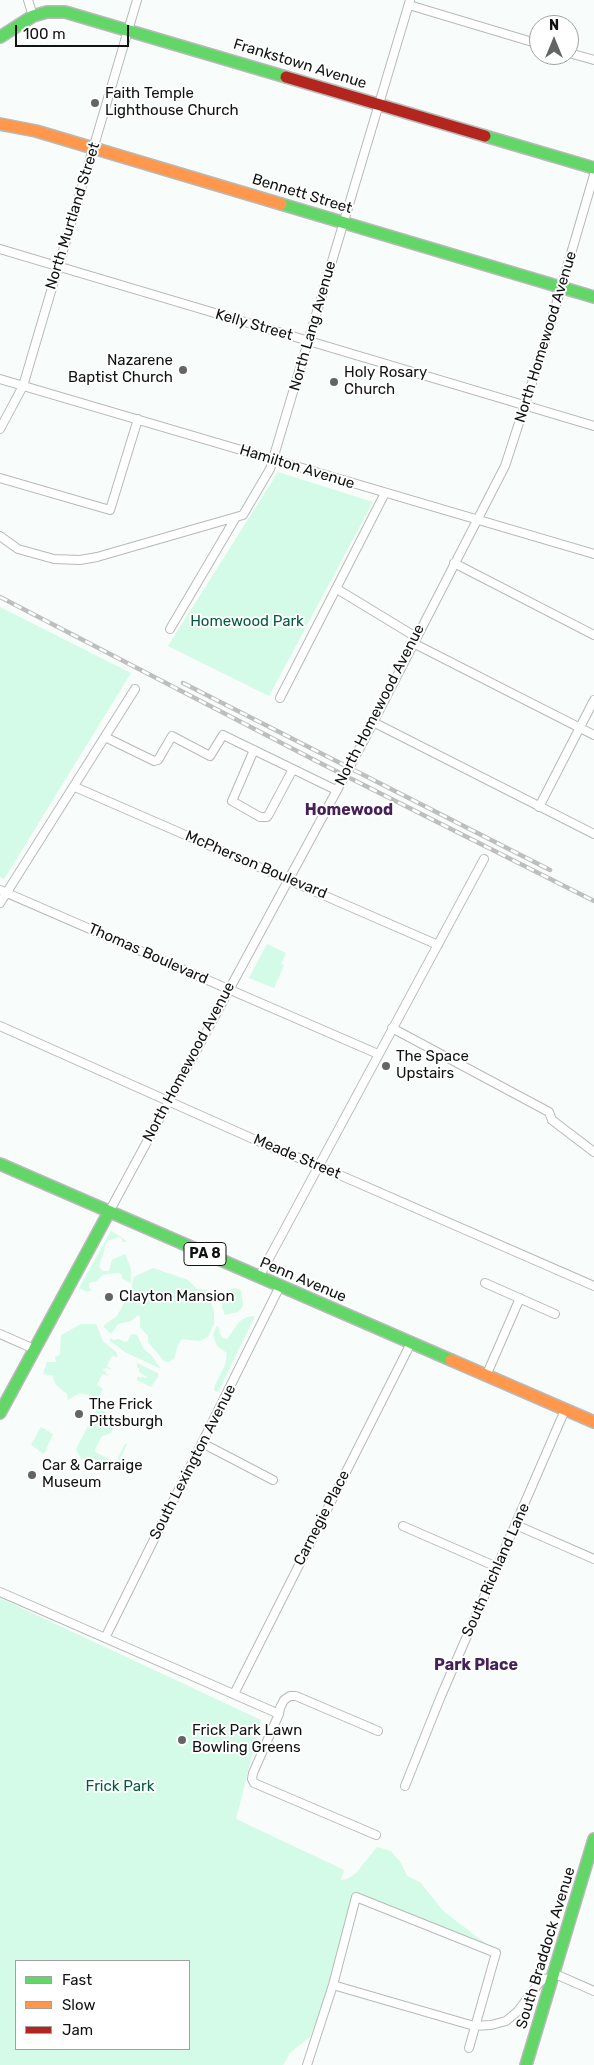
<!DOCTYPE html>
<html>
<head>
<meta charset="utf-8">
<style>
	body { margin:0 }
	#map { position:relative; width:594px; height:2065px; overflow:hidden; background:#f8fcfa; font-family:Rubik,sans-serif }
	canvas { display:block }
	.legend { position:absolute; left:15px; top:1960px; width:175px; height:90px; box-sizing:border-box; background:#fff; border:1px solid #a0a1a0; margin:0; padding:6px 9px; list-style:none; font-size:15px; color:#111312 }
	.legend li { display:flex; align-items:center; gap:10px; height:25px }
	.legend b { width:25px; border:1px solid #a0a1a0 }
	.north { position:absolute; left:529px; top:15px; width:50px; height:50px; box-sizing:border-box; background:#fff; border:1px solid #a0a1a0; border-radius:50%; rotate:0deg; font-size:14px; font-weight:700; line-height:20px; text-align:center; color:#111312 }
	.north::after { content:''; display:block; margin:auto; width:18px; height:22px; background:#626563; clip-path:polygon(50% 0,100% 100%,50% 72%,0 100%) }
	.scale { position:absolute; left:15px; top:25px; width:114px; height:22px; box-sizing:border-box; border:2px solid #111312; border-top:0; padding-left:6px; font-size:15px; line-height:18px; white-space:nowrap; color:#111312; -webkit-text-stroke:4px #fff; paint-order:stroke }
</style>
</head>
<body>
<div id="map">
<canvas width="594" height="2065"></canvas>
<ul class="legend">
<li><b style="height:6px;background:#63d668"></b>Fast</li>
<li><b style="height:6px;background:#ff974d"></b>Slow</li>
<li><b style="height:6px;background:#b3261e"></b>Jam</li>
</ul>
<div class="north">N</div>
<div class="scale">100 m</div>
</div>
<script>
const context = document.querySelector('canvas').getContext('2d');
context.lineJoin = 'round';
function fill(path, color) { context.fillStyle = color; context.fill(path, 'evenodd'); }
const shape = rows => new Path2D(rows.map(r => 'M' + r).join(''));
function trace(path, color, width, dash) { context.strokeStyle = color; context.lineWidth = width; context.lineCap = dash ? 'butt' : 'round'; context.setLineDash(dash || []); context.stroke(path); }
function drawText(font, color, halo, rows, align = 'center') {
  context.font = font + ' Rubik,sans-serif'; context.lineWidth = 4; context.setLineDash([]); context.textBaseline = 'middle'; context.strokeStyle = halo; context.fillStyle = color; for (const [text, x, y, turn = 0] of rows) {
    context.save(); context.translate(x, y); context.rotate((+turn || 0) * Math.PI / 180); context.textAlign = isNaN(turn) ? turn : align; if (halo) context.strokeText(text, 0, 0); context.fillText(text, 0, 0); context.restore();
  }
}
fill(shape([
	[278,472,373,502,269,696,168,646],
	[0,607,131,673,4,879,0,877],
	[267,944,286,953,281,964,284,965,274,988,249,978],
	[111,1231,121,1237,127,1242,123,1242,121,1238,119,1237,107,1241,99,1267,103,1271,109,1271,112,1260,125,1254,131,1269,131,1281,130,1283,122,1278,122,1275,119,1273,107,1274,101,1276,97,1281,89,1283,89,1287,92,1290,87,1292,79,1288],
	[153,1268,188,1280,197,1289,206,1290,214,1311,214,1324,208,1337,199,1341,182,1339,178,1345,174,1359,168,1362,164,1361,148,1342,148,1336,140,1327,140,1317,138,1315,131,1321,118,1324,111,1334,103,1326,117,1316,131,1290,134,1277],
	[235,1288,241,1290,243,1306,238,1312,225,1315,222,1307,222,1293],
	[255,1316,219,1390,217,1392,214,1390,215,1385,225,1365,227,1353,217,1346,213,1335,215,1329,217,1326,219,1328,220,1334,223,1338,227,1339,240,1321,247,1317],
	[81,1324,96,1324,103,1341,116,1352,118,1357,112,1356,108,1363,107,1366,112,1370,106,1368,102,1369,109,1376,103,1374,100,1378,97,1385,103,1389,98,1397,79,1393,68,1400,67,1394,56,1385,52,1375,43,1374,47,1362,56,1362,55,1357,60,1355,61,1335],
	[131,1334,137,1335,143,1348,152,1356,161,1369,125,1352,109,1340,111,1338,113,1340,119,1339,125,1342,128,1341],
	[137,1363,158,1373,158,1377,151,1387,137,1380,137,1377,149,1378,139,1372,139,1368,137,1367],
	[99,1405,105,1408,105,1413,117,1427,113,1428,111,1433,102,1436,95,1449,95,1452,113,1461,117,1460,125,1444,127,1444,115,1471,82,1459,77,1452,76,1449],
	[41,1427,53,1434,44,1454,31,1445],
	[0,1598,261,1720,236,1819,344,1870,341,1880,347,1879,356,1873,377,1847,391,1851,401,1863,407,1876,421,1883,443,1911,497,1952,354,1893,321,2011,310,2037,290,2053,283,2065,0,2065],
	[16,1961,189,1961,189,2049,16,2049]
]), '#d3fbe7');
const street = shape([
	[28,0,33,16],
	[409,5,539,44],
	[569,53,594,60],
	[0,249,594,426],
	[0,379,594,554],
	[0,429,23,386,137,0],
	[0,478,110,510,138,419],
	[0,536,18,549,54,559,80,560,97,557,236,517],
	[454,563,594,635],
	[337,589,416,637],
	[170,629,236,517,243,515,270,469,410,0],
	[413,643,594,735],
	[280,698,385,493],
	[373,722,594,834],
	[105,737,154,761,158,760,172,736,210,756,223,735,336,790],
	[254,750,232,801,260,817,267,817,269,814,293,769],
	[75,787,438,945],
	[539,807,594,700],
	[0,890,378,1054],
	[0,903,135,689],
	[0,1026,269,1146,319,1166,594,1286],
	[392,1028,549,1112,552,1120,594,1152],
	[109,1212,363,742,505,466,544,346,594,175],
	[259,1277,484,859],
	[485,1283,555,1314],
	[0,1334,34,1349],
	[486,1376,520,1298],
	[202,1443,273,1480],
	[516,1525,594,1559],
	[403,1526,497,1567],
	[0,1592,279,1714],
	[105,1638,280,1286],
	[234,1694,411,1343],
	[405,1786,441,1696,565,1410],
	[376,1835,254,1783,252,1779,253,1773,279,1714,280,1708,284,1700,290,1696,296,1696,378,1731],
	[553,1973,594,1991],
	[333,1985,474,2026,491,2025,506,2021,518,2011,539,1983,544,1979,553,1978],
	[307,2065,333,1985,356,1897,496,1953,469,2048]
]);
const fast = shape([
	[0,37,33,16,47,12,65,12,286,77],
	[485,136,594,168],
	[281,204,594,297],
	[0,1164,451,1360],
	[0,1413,109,1212],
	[526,2065,594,1839]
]);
const slow = shape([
	[0,124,36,131,281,204],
	[451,1360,594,1422]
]);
const jam = shape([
	[286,77,485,136]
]);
trace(street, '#b7bab9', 10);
trace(fast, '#b7bab9', 14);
trace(slow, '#b7bab9', 14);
trace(jam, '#b7bab9', 14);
trace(street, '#fefffe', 8);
trace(fast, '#63d668', 11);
trace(slow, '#ff974d', 11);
trace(jam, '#b3261e', 11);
const rail = shape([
	[0,597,322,764,594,901],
	[183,683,550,870]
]);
trace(rail, '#bdbfbe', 4.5);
trace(rail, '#fff', 2.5, [8]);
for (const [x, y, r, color] of [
	[95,103,5,"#626563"],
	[183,370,5,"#626563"],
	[334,382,5,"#626563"],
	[386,1066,5,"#626563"],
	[109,1297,5,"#626563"],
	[79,1414,5,"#626563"],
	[32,1475,5,"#626563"],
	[182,1740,5,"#626563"]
]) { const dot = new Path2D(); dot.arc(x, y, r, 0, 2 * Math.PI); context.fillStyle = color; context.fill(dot); trace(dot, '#fff', 2); }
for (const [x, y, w] of [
	[205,1254,42]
]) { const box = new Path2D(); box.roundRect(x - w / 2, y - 11.5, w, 23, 4); context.fillStyle = '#fff'; context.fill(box); trace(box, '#111312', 1); }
drawText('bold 14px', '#111312', null, [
	["PA 8",205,1254]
]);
drawText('15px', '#111312', '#fff', [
	["Frankstown Avenue",300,64,17],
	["Bennett Street",302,194,17],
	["North Murtland Street",73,216,-73],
	["Kelly Street",254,325,16],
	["North Lang Avenue",313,326,-74],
	["North Homewood Avenue",546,337,-73],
	["Hamilton Avenue",297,467,17],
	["North Homewood Avenue",380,705,-63],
	["McPherson Boulevard",256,865,23],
	["Thomas Boulevard",148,954,24],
	["North Homewood Avenue",189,1062,-62],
	["Meade Street",297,1157,23],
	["Penn Avenue",303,1280,23],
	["South Lexington Avenue",193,1462,-63],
	["Carnegie Place",322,1518,-63],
	["South Richland Lane",496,1570,-66],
	["South Braddock Avenue",546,1948,-73]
]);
drawText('15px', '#111312', '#fff', [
	["Faith Temple",105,94],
	["Lighthouse Church",105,111],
	["Nazarene",173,361,"right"],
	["Baptist Church",173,378,"right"],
	["Holy Rosary",344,373],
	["Church",344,390],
	["The Space",396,1057],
	["Upstairs",396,1074],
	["Clayton Mansion",119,1297],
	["The Frick",89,1405],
	["Pittsburgh",89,1422],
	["Car & Carraige",42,1466],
	["Museum",42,1483],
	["Frick Park Lawn",192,1731],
	["Bowling Greens",192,1748]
], 'left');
drawText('15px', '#005c3d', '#fff', [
	["Homewood Park",247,622],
	["Frick Park",120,1787]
]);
drawText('bold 16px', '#452158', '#fff', [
	["Homewood",349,810],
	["Park Place",476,1665]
]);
</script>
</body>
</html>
